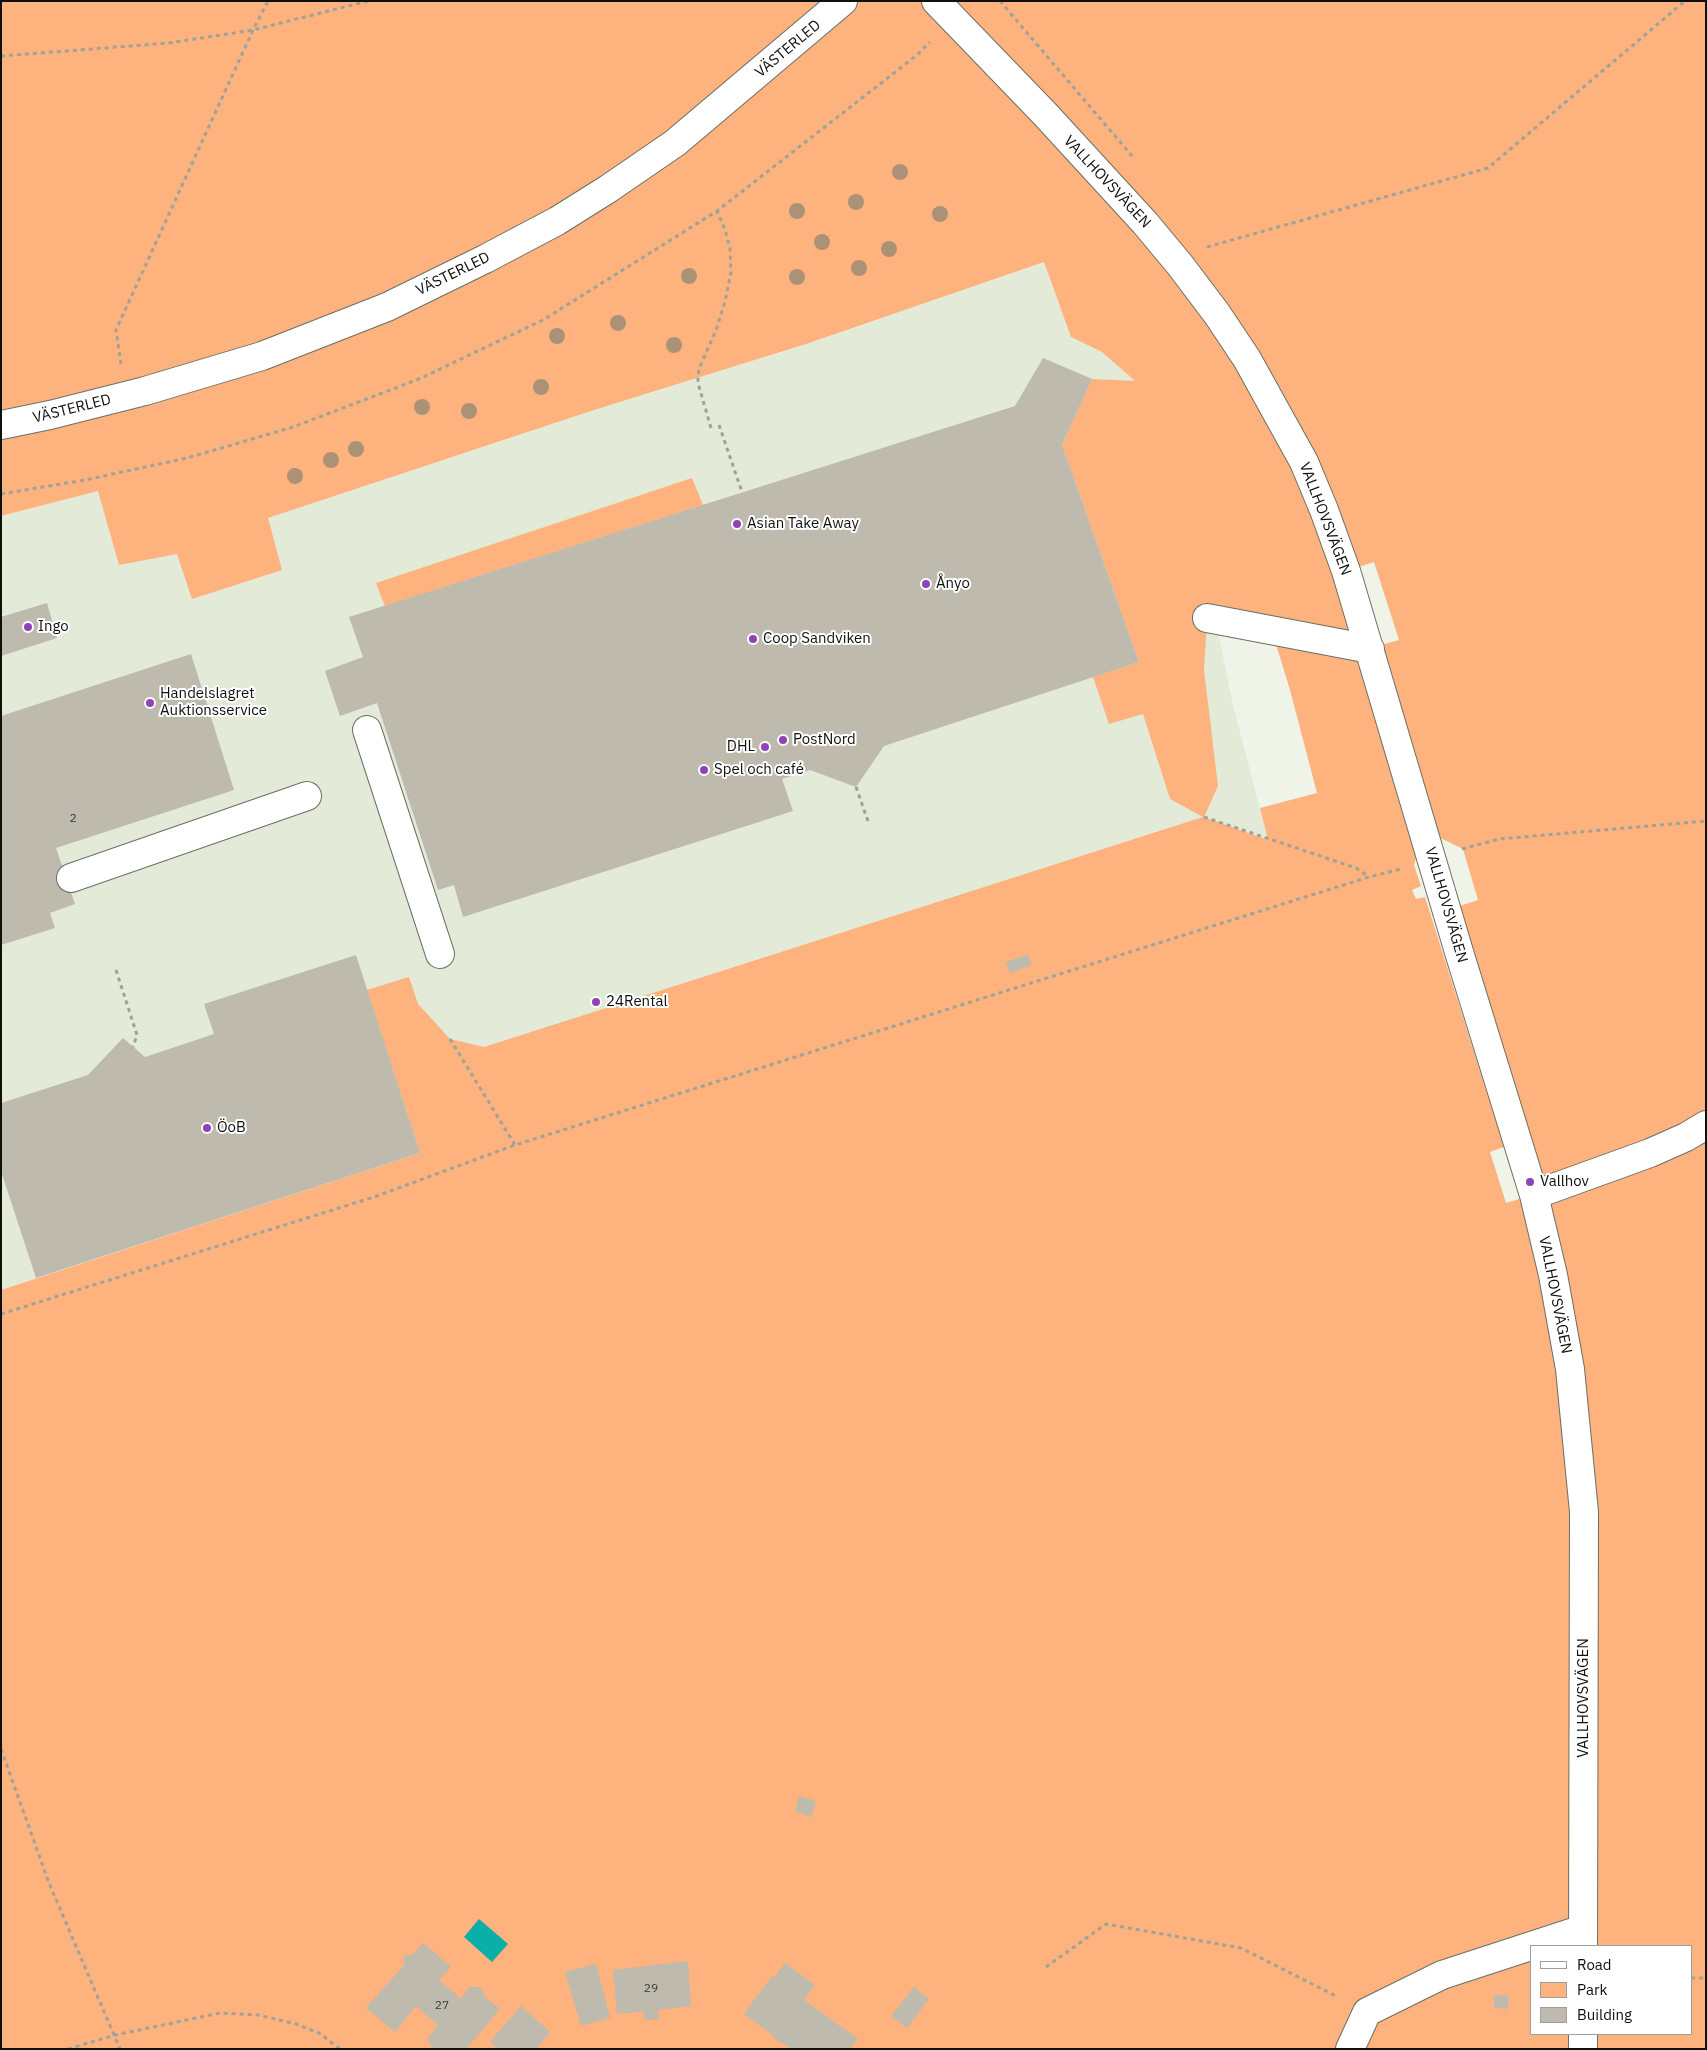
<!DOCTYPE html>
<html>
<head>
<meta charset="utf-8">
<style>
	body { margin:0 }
	#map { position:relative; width:1707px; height:2050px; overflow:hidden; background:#f0f4e8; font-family:"IBM Plex Sans",sans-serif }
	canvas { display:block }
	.frame { position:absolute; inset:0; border:2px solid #0e100c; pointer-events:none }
	.legend { position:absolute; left:1530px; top:1945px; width:162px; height:90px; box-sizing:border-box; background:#fff; border:1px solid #9f9f9e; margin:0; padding:6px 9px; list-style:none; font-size:15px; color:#0e100c }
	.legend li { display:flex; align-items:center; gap:10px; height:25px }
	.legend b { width:25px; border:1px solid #9f9f9e }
</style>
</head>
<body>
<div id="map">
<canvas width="1707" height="2050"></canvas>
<div class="frame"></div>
<ul class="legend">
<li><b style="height:6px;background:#fff"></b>Road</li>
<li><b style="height:14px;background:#feb27d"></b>Park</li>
<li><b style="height:14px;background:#bfbaae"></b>Building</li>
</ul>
</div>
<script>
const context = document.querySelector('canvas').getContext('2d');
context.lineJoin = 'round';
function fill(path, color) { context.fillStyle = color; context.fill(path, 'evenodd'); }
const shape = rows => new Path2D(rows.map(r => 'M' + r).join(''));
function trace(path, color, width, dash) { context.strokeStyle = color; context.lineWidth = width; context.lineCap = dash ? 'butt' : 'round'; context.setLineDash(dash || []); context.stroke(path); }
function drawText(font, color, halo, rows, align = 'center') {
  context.font = font + ' "IBM Plex Sans",sans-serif'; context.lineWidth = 4; context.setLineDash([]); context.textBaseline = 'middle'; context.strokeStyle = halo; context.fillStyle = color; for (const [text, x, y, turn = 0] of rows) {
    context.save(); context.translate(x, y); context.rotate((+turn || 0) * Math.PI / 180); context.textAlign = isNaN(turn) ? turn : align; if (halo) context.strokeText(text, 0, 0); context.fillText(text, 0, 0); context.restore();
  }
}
fill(shape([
	[1044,262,1071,337,1102,352,1135,381,1213,608,1233,705,1268,840,420,1153,1,1290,1,516,98,491,268,518,594,410,806,344]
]), '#e3ead7');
fill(shape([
	[1,1,1706,1,1706,2049,1,2049,1,1290,420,1153,367,990,409,977,418,1004,450,1039,484,1047,1203,817,1170,799,1143,714,1109,724,1093,677,1139,662,1062,445,1092,379,1135,381,1102,352,1071,337,1044,262,806,344,594,410,268,518,282,570,192,599,177,554,119,565,98,491,1,516],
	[1374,562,1399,640,1370,648,1346,571],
	[1207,619,1272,631,1290,690,1317,793,1260,808,1268,840,1204,817,1218,786,1204,670],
	[1424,830,1463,849,1478,900,1447,910,1533,1195,1506,1203,1490,1152,1504,1147,1425,897,1416,899,1412,890,1421,886,1414,865],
	[1531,1946,1691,1946,1691,2034,1531,2034],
	[692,478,703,505,385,606,380,594,376,583]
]), '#feb27d');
fill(shape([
	[479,1919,508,1944,492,1962,464,1937]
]), '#0bafaa');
fill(shape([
	[1043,358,1092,379,1062,445,1139,662,884,746,856,787,810,770,782,779,793,811,463,917,454,885,438,890,377,703,340,716,325,671,363,657,349,617,1015,406],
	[47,603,57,638,1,656,1,617],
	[191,654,234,790,56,848,75,904,50,913,55,928,1,945,1,716],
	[1028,954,1032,965,1010,973,1006,962],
	[356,955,420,1153,36,1278,1,1171,1,1103,88,1075,123,1038,145,1057,214,1034,204,1004],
	[799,1796,816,1801,811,1817,795,1811],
	[423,1943,451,1967,439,1980,461,1999,469,1987,479,1987,483,1991,485,1997,500,2009,466,2049,434,2049,427,2039,438,2025,416,2006,395,2032,366,2008,404,1965,404,1956,412,1955],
	[688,1961,691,2006,658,2010,659,2019,644,2020,643,2011,617,2014,613,1970],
	[785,1963,815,1985,804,2000,858,2039,850,2049,792,2049,775,2039,774,2036,744,2014,772,1976,774,1978],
	[596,1964,610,2018,581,2026,565,1972],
	[914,1987,929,1999,907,2028,891,2016],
	[1494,1995,1508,1995,1508,2009,1494,2008],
	[521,2006,550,2032,536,2049,498,2049,490,2042]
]), '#bfbaae');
const minor = shape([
	[936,1,1045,114,1145,223,1180,265,1217,314,1247,359,1304,462,1324,510,1346,571,1459,952,1534,1195,1553,1275,1570,1369,1584,1512,1583,1946],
	[1,425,50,415,145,391,262,356,387,307,485,259,557,221,608,189,675,143,843,1],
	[1207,618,1370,649],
	[367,730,440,954],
	[71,878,307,796],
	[1534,1195,1650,1153,1686,1137,1706,1125],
	[1350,2049,1367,2012,1442,1975,1583,1929],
	[1583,2049,1583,2034]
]);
trace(minor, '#6b6f64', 30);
trace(shape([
	[1000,1,1132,156],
	[1,56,169,43,253,30,368,1],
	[1207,247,1488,168,1685,1],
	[121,364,116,330,253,30,268,1],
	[719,425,742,492],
	[711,428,698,383,698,377,699,369,716,330,725,302,731,272,730,248,725,230,717,211],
	[1,494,85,480,187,458,293,427,419,379,543,320,717,211,917,55,930,42],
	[856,787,868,821],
	[1204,817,1356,868,1368,876],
	[1462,849,1499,839,1706,821],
	[116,970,137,1035,133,1047],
	[450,1039,515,1145],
	[1,1314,374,1197,515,1145,1369,877,1401,869],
	[1,1749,49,1883,120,2049],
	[1046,1967,1106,1924,1241,1948,1338,1997],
	[1691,1978,1706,1978],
	[68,2049,115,2035,220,2013,258,2015,296,2024,319,2033,340,2049]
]), '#9fa299', 3, [4, 4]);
trace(minor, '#fff', 28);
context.fillStyle = '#ab9276';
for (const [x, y] of [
	[900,172],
	[856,202],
	[797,211],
	[940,214],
	[822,242],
	[889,249],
	[859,268],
	[689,276],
	[797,277],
	[618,323],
	[557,336],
	[674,345],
	[541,387],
	[422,407],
	[469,411],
	[356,449],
	[331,460],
	[295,476]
]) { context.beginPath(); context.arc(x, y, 8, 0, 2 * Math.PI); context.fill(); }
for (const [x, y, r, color] of [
	[737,524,5,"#9043b4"],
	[926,584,5,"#9043b4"],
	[28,627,5,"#9043b4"],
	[753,639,5,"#9043b4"],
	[150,703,5,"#9043b4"],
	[783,740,5,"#9043b4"],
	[765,747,5,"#9043b4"],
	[704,770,5,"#9043b4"],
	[596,1002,5,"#9043b4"],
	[207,1128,5,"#9043b4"],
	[1530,1182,5,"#9043b4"]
]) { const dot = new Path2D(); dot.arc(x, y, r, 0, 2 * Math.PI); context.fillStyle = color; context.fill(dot); trace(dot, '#fff', 2); }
drawText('12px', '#3a3a34', null, [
	["2",73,819],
	["29",651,1989],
	["27",442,2006]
]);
drawText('15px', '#0e100c', '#fff', [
	["VÄSTERLED",788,49,-40],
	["VALLHOVSVÄGEN",1107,182,47],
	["VÄSTERLED",453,274,-26],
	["VÄSTERLED",72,409,-14],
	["VALLHOVSVÄGEN",1325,519,69],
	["VALLHOVSVÄGEN",1446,905,74],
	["VALLHOVSVÄGEN",1555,1295,79],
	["VALLHOVSVÄGEN",1584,1698,-90]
]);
drawText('15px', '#0e100c', '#fff', [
	["Asian Take Away",747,524],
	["Ånyo",936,584],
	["Ingo",38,627],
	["Coop Sandviken",763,639],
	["Handelslagret",160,694],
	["Auktionsservice",160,711],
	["PostNord",793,740],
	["DHL",755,747,"right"],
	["Spel och café",714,770],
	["24Rental",606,1002],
	["ÖoB",217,1128],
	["Vallhov",1540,1182]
], 'left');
</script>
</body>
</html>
